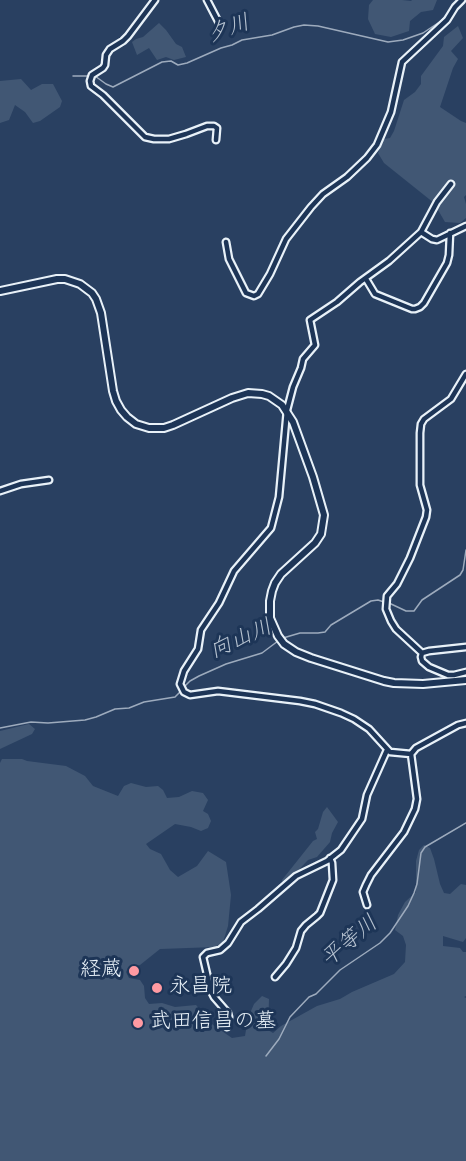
<!DOCTYPE html>
<html>
<head>
<meta charset="utf-8">
<style>
	body { margin:0 }
	canvas { display:block; background:#294061 }
</style>
</head>
<body>
<canvas width="466" height="1161"></canvas>
<script>
const context = document.querySelector('canvas').getContext('2d');
context.lineJoin = 'round';
function fill(path, color) { context.fillStyle = color; context.fill(path, 'evenodd'); }
const shape = rows => new Path2D(rows.map(r => 'M' + r).join(''));
function trace(path, color, width, dash) { context.strokeStyle = color; context.lineWidth = width; context.lineCap = dash ? 'butt' : 'round'; context.setLineDash(dash || []); context.stroke(path); }
function drawText(font, color, halo, rows, align = 'center') {
  context.font = font + ' Kalam,"Klee One",sans-serif'; context.lineWidth = 6; context.setLineDash([]); context.textBaseline = 'middle'; context.strokeStyle = halo; context.fillStyle = color; for (const [text, x, y, turn = 0] of rows) {
    context.save(); context.translate(x, y); context.rotate((+turn || 0) * Math.PI / 180); context.textAlign = isNaN(turn) ? turn : align; if (halo) context.strokeText(text, 0, 0); context.fillText(text, 0, 0); context.restore();
  }
}
fill(shape([
	[373,0,402,0,411,1,412,0,437,0,433,10,421,12,410,21,409,31,391,37,375,34,368,19,369,5],
	[159,23,166,30,176,44,182,47,186,57,174,60,166,57,157,60,149,48,137,55,132,42,136,39,143,37],
	[458,26,463,38,451,51,458,59,453,68,440,107,461,121,466,123,466,195,464,197,466,204,466,218,460,223,445,222,434,203,384,163,378,153,384,139,390,138,394,131,404,100,415,92,421,84,421,76,443,46,444,37],
	[21,79,31,90,42,84,53,84,62,101,60,107,40,121,33,123,25,112,15,105,9,120,0,123,0,81],
	[29,724,35,729,32,734,0,749,0,731],
	[2,759,22,759,27,761,66,766,85,776,93,786,118,796,124,786,131,783,146,787,158,786,163,790,167,798,179,797,192,791,203,793,208,800,203,811,208,814,211,821,208,828,201,831,191,827,175,824,146,844,150,849,161,854,170,870,178,877,197,866,208,851,226,862,231,895,228,926,223,942,215,947,160,949,140,965,128,968,126,972,129,978,140,980,144,986,145,998,149,1004,162,1003,175,1007,196,1005,213,1025,232,1038,245,1036,248,1018,254,1004,262,996,269,999,268,1030,273,1033,281,1026,317,1006,340,999,352,992,394,974,405,962,406,945,403,936,395,930,398,915,405,902,416,892,416,861,419,850,424,845,430,848,434,859,440,884,444,893,450,894,461,884,466,885,466,938,463,942,443,936,443,946,460,948,463,952,466,952,466,996,464,997,466,998,466,1161,0,1161,0,763],
	[327,807,338,822,332,833,330,842,317,857,308,860,287,882,283,883,282,880,313,841,317,839,315,832,318,829,323,812]
]), '#415774');
trace(shape([
	[73,76,90,76],
	[95,76,106,84,113,87,162,62,171,61,178,65,187,63,221,48,232,45,242,40,272,35,294,27,304,25,318,26,388,42,403,40,423,33,441,21,449,12],
	[389,603,406,611,414,611,422,600,460,575,463,570,466,550],
	[283,638,300,633,318,633,325,632,331,625,371,601,378,600,384,602],
	[184,687,190,681,199,676,226,664,262,653,278,641],
	[0,728,31,722,48,723,85,720,96,717,115,709,129,708,144,702,175,697,181,691],
	[266,1056,279,1039,290,1017,309,997,316,994,340,970,380,943,390,933,408,906,414,893,417,884,421,853,425,847,466,823]
]), '#9dabbd', 1.5);
const street = shape([
	[155,0,128,36,123,41,110,49,106,55,105,65,103,68,92,75,90,81,91,86,103,95,145,137,154,139,169,139,186,134,207,126,214,126,217,128,216,140],
	[207,0,219,23],
	[466,226,437,240,432,239,421,232,389,261,360,282,337,302,310,320,315,345,303,359,301,368,293,387,287,410,279,497,271,528,234,571,219,603,201,630,198,649,184,671,180,684,184,692,190,695,218,691,300,701,315,704,341,713,354,719,369,729,390,752,411,754,416,748,458,725,466,723],
	[421,232,437,202,451,184],
	[226,242,229,259,246,293,254,296,258,294,270,274,286,239,311,207,323,194,347,177,367,158,377,145,391,112,402,62,447,20,455,7,462,0],
	[366,279,375,294,412,309,415,309,420,307,424,303,447,263,449,255,450,233],
	[0,491,21,484,49,480],
	[422,653,396,629,391,621,386,609,387,596,397,584,410,558,426,517,427,510,420,485,420,433,421,424,424,419,451,399,466,374],
	[422,653,421,657,422,661,429,667,448,675,454,675,466,672],
	[422,653,429,651,466,647],
	[367,905,363,892,366,885,371,875,404,832,415,809,417,799,411,754],
	[275,977,286,964,296,948,301,931,306,925,317,916,320,913,333,880,332,863,330,858],
	[227,1027,229,1017,228,1013,214,997,211,991,203,957,207,953,220,950,228,943,241,922,258,909,296,876,327,861,341,850,362,819,367,795,387,750]
]);
const secondary = shape([
	[0,291,57,279,65,279,80,284,92,293,96,299,101,313,113,391,116,401,121,410,127,417,136,424,149,428,164,428,173,425,232,398,248,393,262,394,269,396,282,405,293,422,313,477,324,515,321,534,315,543,281,574,275,583,272,591,270,601,270,618,278,636,284,644,296,652,311,658,384,681,394,683,423,684,466,680]
]);
trace(street, '#e8f1f8', 9);
trace(secondary, '#e8f1f8', 10);
trace(street, '#1d3557', 4.5);
trace(secondary, '#1d3557', 6);
for (const [x, y, r, color] of [
	[134,971,6,"#ff9aa2"],
	[157,988,6,"#ff9aa2"],
	[138,1023,6,"#ff9aa2"]
]) { const dot = new Path2D(); dot.arc(x, y, r, 0, 2 * Math.PI); context.fillStyle = color; context.fill(dot); trace(dot, '#1d3557', 2); }
drawText('21px', '#e8f1f8', '#1d3557', [
	["経蔵",122,971,"right"],
	["永昌院",169,988],
	["武田信昌の墓",150,1023]
], 'left');
drawText('italic 22px', '#b6c2d0', '#1d3557', [
	["夕川",229,31,-19],
	["向山川",242,641,-24],
	["平等川",351,943,-40]
]);
</script>
</body>
</html>
